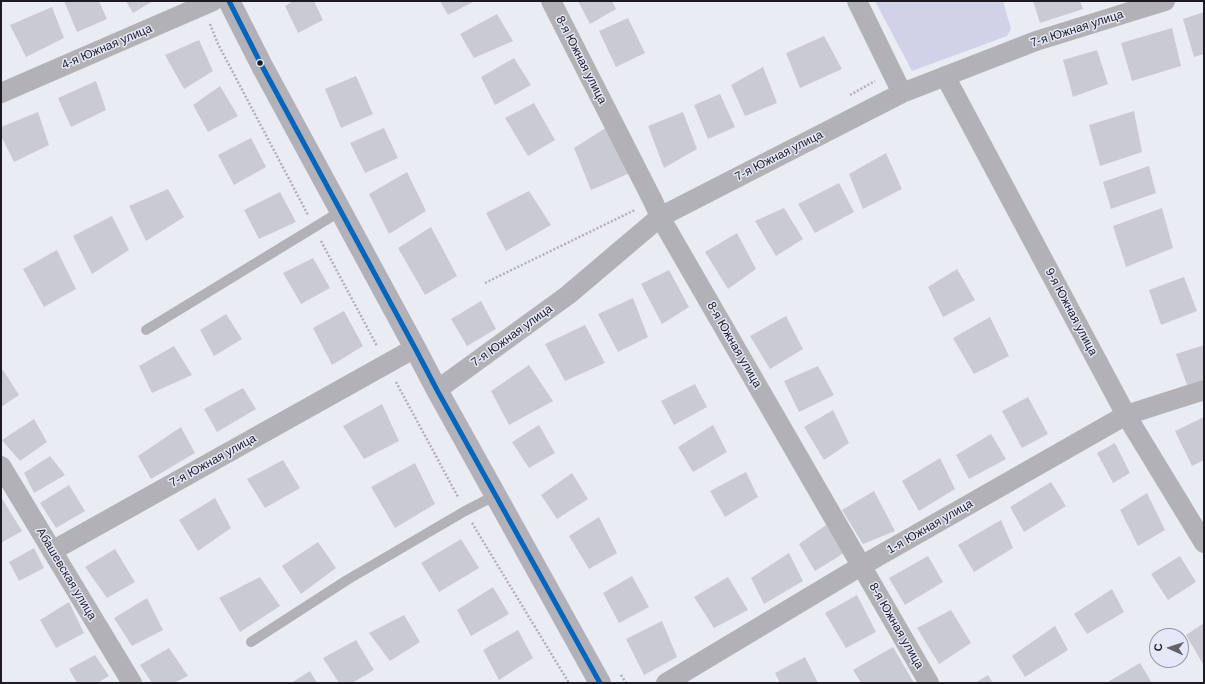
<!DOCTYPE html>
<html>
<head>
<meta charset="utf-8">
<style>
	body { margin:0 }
	#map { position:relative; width:1205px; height:684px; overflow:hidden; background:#eaecf4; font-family:Helvetica,sans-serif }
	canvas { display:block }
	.frame { position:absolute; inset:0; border:2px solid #1b1b21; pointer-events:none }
	.north { position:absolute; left:1149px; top:628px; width:40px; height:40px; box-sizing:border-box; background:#e5e8f9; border:1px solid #9496a3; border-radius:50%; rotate:273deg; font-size:11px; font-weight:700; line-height:16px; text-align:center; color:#1b1b21 }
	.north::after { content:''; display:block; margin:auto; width:14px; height:18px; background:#63646b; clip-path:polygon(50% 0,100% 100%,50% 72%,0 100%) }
</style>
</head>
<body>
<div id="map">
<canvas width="1205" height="684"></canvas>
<div class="frame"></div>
<div class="north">С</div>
</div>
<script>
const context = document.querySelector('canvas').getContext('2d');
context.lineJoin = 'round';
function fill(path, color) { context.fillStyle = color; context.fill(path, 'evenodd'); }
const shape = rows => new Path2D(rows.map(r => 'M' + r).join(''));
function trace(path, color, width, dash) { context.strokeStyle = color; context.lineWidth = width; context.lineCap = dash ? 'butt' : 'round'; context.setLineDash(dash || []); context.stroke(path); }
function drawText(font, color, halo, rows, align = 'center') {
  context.font = font + ' Helvetica,sans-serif'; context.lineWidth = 3; context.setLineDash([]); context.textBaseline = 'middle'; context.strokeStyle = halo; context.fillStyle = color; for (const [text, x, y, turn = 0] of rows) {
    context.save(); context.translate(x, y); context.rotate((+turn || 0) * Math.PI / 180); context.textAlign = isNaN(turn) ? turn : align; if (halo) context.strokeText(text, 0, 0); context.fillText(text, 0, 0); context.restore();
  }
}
fill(shape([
	[875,1,1003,1,1011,29,1007,36,912,71]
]), '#d0d3e8');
fill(shape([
	[64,1,99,1,107,19,77,32],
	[126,1,153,1,133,13],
	[293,1,314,1,323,20,298,33,285,6],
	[440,1,475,1,448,15],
	[578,1,612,1,616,9,590,24],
	[1033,1,1080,1,1083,9,1040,23],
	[52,7,64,38,26,57,10,25],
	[1204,12,1204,54,1194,57,1183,19],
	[497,14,513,41,474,58,460,34],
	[628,18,645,53,616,67,599,31],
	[1172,28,1181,66,1132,81,1121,43],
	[824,36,842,69,800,88,786,53],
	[199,40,213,71,184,89,165,55],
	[1097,50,1108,84,1073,97,1063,60],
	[514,58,531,85,495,105,481,77],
	[763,67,777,103,745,116,731,85],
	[356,76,373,114,341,128,325,89],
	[96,81,106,110,71,127,58,98],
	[220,86,238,116,208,132,193,105],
	[720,94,735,127,708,139,694,105],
	[534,103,555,140,528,156,505,118],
	[1134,111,1142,152,1100,166,1089,125],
	[38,112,49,145,14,162,1,136,1,127],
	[683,112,697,149,664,168,648,126],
	[607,127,630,173,591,190,574,148],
	[384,128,398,158,365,173,350,143],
	[251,138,266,167,234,185,218,155],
	[886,153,902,189,863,209,849,174],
	[1149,166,1156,193,1111,209,1103,182],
	[407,172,426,211,389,234,369,194],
	[839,183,854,212,815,233,798,204],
	[168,189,184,217,146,241,129,206],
	[529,191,551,225,506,251,486,213],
	[280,192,296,222,259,239,244,210],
	[784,208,803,239,776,256,755,221],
	[1162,208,1173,248,1126,267,1113,226],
	[112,216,129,250,92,274,73,236],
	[431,227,457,276,425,295,398,248],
	[737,233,756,269,728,289,705,252],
	[57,250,76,289,44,307,23,269],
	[313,258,330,288,301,304,283,273],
	[957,269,975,300,943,317,928,287],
	[669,270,689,307,662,324,641,284],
	[1184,277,1197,311,1161,325,1149,290],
	[633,298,648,337,618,352,598,314],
	[481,301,496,329,467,346,451,319],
	[344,311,363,346,332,365,313,328],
	[226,314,242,339,214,356,200,330],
	[786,316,803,349,770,369,750,336],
	[990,317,1009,356,974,374,953,338],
	[585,325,605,363,565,381,545,344],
	[1204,345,1204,380,1187,385,1176,354],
	[174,346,192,375,152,393,139,366],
	[529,365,553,401,509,425,491,391],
	[818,366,834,395,799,412,784,381],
	[3,370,19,395,1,407,1,371],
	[695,384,707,407,674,425,661,401],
	[243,388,256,409,217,432,204,409],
	[1028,397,1048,434,1022,448,1002,411],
	[382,404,399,441,364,459,343,426],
	[833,410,849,443,824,460,804,427],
	[1204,417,1204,460,1192,466,1175,431],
	[34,419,47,442,20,461,2,440],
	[539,425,555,453,529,468,512,442],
	[713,425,727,452,693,472,678,447],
	[181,427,195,453,151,479,138,456],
	[991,434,1006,459,969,479,956,455],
	[1115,443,1130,473,1113,483,1097,453],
	[50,456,65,475,34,493,24,473],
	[940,458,955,489,919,511,902,481],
	[283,460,300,488,265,508,247,479],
	[415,463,435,504,395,528,371,487],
	[746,472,758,497,725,517,710,491],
	[572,473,588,499,557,519,541,495],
	[1051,482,1066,506,1024,532,1010,507],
	[69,485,85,511,56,528,40,503],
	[874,491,895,531,863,544,842,510],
	[1147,493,1165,530,1138,546,1120,510],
	[1,497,22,531,1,543],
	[215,498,231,528,198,551,179,520],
	[599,517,617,553,589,569,569,536],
	[1001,520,1013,548,974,572,958,545],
	[826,525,844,553,815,571,799,544],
	[461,539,479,568,439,592,421,563],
	[318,542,336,568,301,594,282,566],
	[34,548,44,568,19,581,9,562],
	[115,549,135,582,107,598,85,567],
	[789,553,803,581,764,604,751,578],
	[928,556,943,582,905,605,889,578],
	[1180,556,1196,582,1168,600,1151,574],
	[632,576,649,607,619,623,603,593],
	[260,577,280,606,240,632,219,598],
	[728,577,748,610,714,628,694,597],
	[493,587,509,614,471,636,457,610],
	[1112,589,1124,612,1087,634,1074,614],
	[857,595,876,632,846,648,825,613],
	[147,598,163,630,132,646,114,618],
	[69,602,84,633,56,648,40,620],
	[951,610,971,643,939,664,917,628],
	[404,615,420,642,390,661,369,633],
	[662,621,677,657,644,675,626,639],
	[1204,623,1204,666,1186,635],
	[1055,626,1068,650,1025,677,1012,656],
	[518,630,533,658,499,680,483,650],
	[356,640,374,670,352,683,339,683,323,658],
	[893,647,914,683,861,683,853,670],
	[169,648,188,676,174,683,152,683,140,665],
	[95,655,109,676,97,683,77,683,69,669],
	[805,657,818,683,780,683,775,673],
	[1140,663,1152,683,1106,683],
	[310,671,317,683,291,683],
	[988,675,993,683,975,683]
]), '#cacbd2');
trace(shape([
	[210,24,218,44,308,215],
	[850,95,875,81],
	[321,241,377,346],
	[485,283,635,210],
	[396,382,458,497],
	[472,523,569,683],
	[621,675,626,683]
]), '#aeb0b4', 2.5, [2, 2]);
trace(shape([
	[146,330,341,211],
	[251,642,347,580,465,511,496,495]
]), '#b2b2b6', 10);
trace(shape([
	[551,1,653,201,660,217,929,683],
	[857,1,902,93],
	[945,76,1126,415,1204,543],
	[1,93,213,1],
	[437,390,568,295,660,217,902,93,1036,41,1165,1],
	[1,466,132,683],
	[52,551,415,348],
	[666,683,861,566,1126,415,1204,390]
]), '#b2b2b6', 20);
trace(shape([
	[229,1,262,66,415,348,437,390,600,683]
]), '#b1b1b7', 22);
trace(shape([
	[229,1,262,66,415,348,437,390,600,683]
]), '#0065bd', 5);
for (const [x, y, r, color] of [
	[260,63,3.5,"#1b1b21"]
]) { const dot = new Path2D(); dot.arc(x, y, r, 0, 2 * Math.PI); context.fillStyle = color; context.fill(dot); trace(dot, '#e5e8f9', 1.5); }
drawText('12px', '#1b1b21', '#e5e8f9', [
	["7-я Южная улица",1077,29,-18],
	["4-я Южная улица",107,47,-23],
	["8-я Южная улица",581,60,63],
	["7-я Южная улица",779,156,-27],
	["9-я Южная улица",1071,312,62],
	["7-я Южная улица",512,336,-36],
	["8-я Южная улица",734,345,60],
	["7-я Южная улица",213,461,-29],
	["1-я Южная улица",930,527,-30],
	["Абашевская улица",66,574,59],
	["8-я Южная улица",896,626,60]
]);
</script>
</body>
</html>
